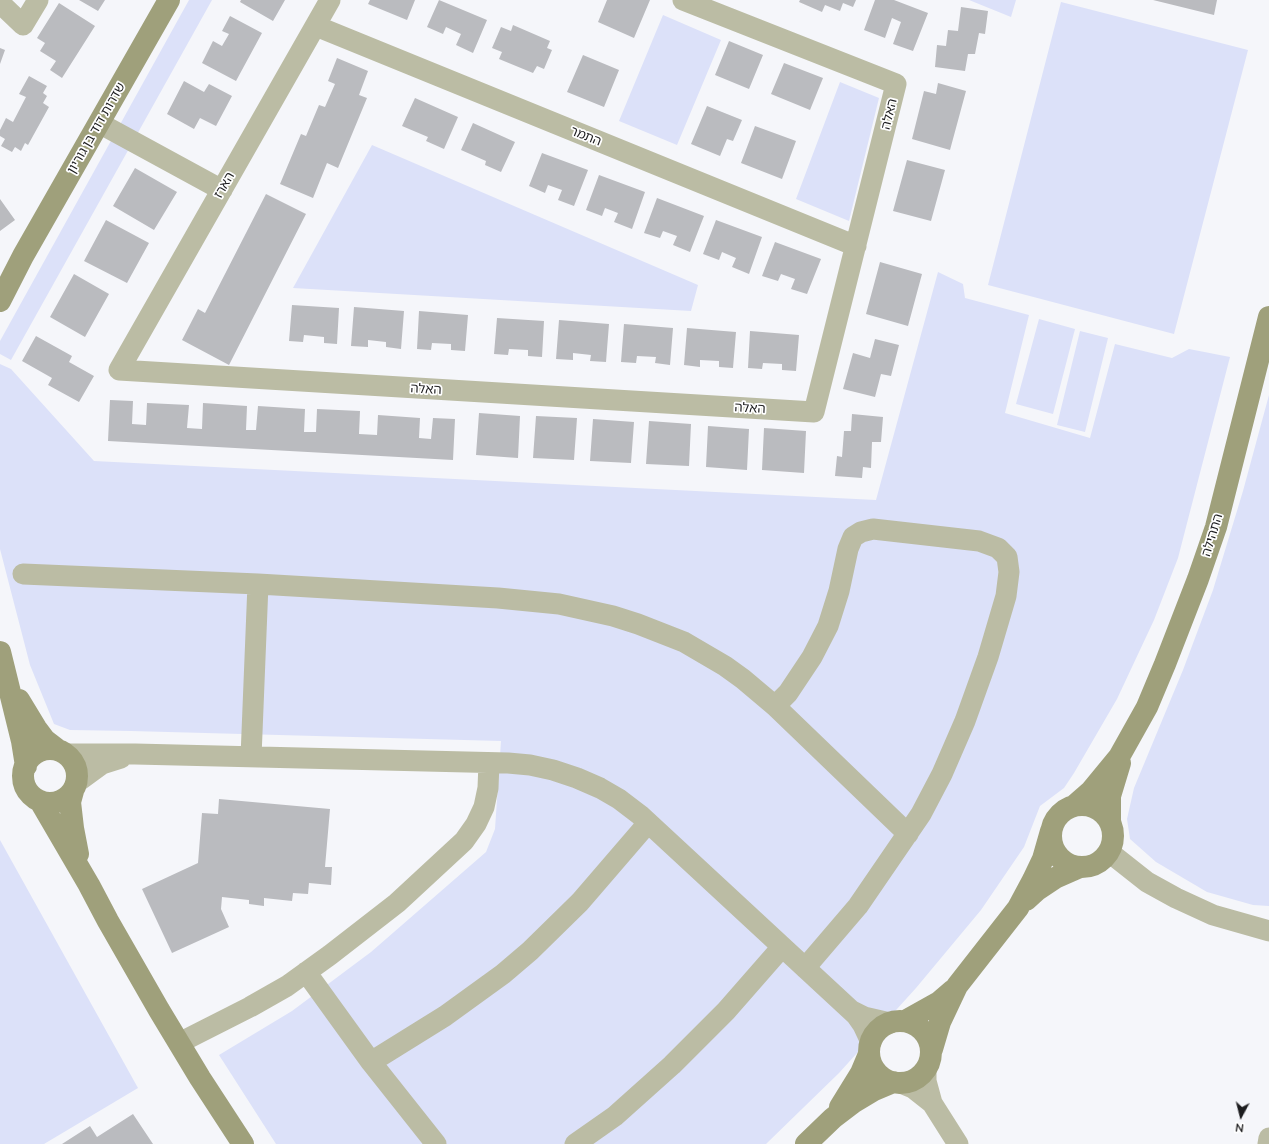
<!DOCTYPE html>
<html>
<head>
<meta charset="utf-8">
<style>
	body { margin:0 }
	#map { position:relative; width:1269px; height:1144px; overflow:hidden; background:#f5f6fa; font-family:Lato,sans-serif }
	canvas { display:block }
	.north { position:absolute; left:1221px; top:1096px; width:40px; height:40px; -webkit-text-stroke:3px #fff; paint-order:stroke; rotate:187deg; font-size:11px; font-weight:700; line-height:16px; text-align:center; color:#1d1d1f }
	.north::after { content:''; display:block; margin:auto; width:14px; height:18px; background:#1d1d1f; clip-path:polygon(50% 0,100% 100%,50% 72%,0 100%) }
</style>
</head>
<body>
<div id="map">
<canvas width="1269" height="1144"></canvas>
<div class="north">N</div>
</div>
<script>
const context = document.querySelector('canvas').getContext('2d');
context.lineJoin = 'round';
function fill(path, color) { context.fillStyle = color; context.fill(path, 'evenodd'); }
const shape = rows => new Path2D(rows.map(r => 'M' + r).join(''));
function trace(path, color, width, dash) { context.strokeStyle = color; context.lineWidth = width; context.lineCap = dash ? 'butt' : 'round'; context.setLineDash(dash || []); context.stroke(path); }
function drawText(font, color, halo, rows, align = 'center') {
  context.font = font + ' Lato,"Noto Sans Hebrew",sans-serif'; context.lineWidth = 3.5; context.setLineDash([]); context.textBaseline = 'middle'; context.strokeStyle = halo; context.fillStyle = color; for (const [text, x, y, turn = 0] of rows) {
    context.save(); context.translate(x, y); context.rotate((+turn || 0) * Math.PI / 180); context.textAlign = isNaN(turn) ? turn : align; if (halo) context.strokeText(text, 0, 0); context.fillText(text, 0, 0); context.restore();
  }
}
fill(shape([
	[189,0,212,0,11,360,0,354,0,341],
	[969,0,1016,0,1011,17],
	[1061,2,1248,50,1174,334,988,285],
	[663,15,721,40,677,145,619,121],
	[840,82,879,98,849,221,796,199],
	[372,145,698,285,691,311,293,288],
	[938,272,963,284,965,298,1029,315,1005,413,1090,438,1115,344,1172,358,1189,349,1230,357,1178,558,1154,620,1117,699,1074,773,1064,788,1040,806,1024,847,981,910,916,988,839,1073,766,1144,276,1144,219,1055,292,1011,371,952,486,852,495,829,501,741,131,731,70,730,54,724,30,665,0,549,0,364,11,369,94,461,876,500],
	[1039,319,1075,329,1053,414,1016,404],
	[1080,331,1108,338,1085,432,1057,425],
	[1269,395,1269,906,1253,905,1207,892,1156,862,1130,839,1127,819,1134,788,1183,670,1213,590,1243,491],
	[0,840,138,1088,44,1144,0,1144]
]), '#dce1f9');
fill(shape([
	[79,0,105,0,98,11],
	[241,0,285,0,273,21,240,2],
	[370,0,415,0,407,20,368,4],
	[439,0,487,20,473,53,456,45,461,34,446,27,443,34,427,27],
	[607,0,650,0,634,38,598,22],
	[800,0,856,0,853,7,843,3,840,11,825,5,822,12,799,2],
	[875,0,894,0,928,13,913,51,893,44,901,22,892,18,885,38,864,30],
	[1153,0,1217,0,1214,15],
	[59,3,95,26,62,78,50,70,56,61,40,51,45,43,37,38],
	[961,7,988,11,985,34,979,33,975,54,968,54,965,71,935,67,937,45,946,46,948,30,958,31],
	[230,16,262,33,236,81,202,63,213,41,222,46,229,34,222,31],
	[513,25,550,41,547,48,552,50,544,69,537,66,533,73,499,59,502,52,492,48,501,27,511,31],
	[729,41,763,55,749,89,715,75],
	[0,48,5,50,0,64],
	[583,55,619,70,604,107,567,92],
	[337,58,368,71,359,95,367,98,338,168,327,163,313,198,280,184,301,134,306,136,319,105,325,107,335,84,328,81],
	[784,63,823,78,810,110,771,94],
	[29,76,47,86,43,93,47,96,43,103,49,107,28,145,25,143,21,151,15,147,12,152,1,146,5,139,0,136,0,130,6,118,13,122,26,97,19,94],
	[184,81,204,92,209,84,232,96,216,126,200,118,194,129,167,114],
	[938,83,966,91,950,150,912,139,924,91,936,94],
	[415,98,458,117,444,149,426,141,428,137,402,126],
	[707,106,742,120,733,141,727,139,720,156,691,144],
	[473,123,515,142,501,172,485,165,486,161,461,150],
	[755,126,796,141,782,179,741,163],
	[542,153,588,170,574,206,558,200,562,190,548,185,545,193,529,186],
	[907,160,945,170,931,221,893,211],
	[135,168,177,192,154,230,113,206],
	[599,175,645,192,632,229,614,222,618,213,605,208,602,216,586,210],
	[266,194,306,214,229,365,182,340,198,309,205,313],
	[657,198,704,216,690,252,673,245,677,236,663,231,660,238,644,233],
	[0,199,15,220,0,231],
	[106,220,149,243,127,283,84,261],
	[716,220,762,237,749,274,732,267,736,258,722,252,719,260,703,254],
	[775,242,821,259,807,294,791,289,795,279,781,274,778,281,762,276],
	[880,262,922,274,908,326,866,314],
	[74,274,109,294,85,337,50,317],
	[292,305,339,308,337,344,324,343,324,337,304,335,303,342,289,341],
	[354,307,404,311,401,349,386,347,386,342,368,340,368,347,351,346],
	[419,311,468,315,465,351,451,350,451,344,432,343,431,350,417,349],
	[497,318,544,321,542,357,528,356,528,350,509,349,508,355,494,354],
	[559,320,609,324,606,362,590,361,591,355,573,353,573,360,556,359],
	[624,324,673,328,670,365,655,363,656,357,637,356,636,363,621,362],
	[687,328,736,332,733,368,719,367,719,361,700,360,700,367,684,365],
	[750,331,799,335,796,371,782,370,782,364,763,363,762,369,748,368],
	[36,336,72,356,69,362,94,376,79,402,48,385,52,378,22,361],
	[875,339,899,345,891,376,881,374,875,397,843,389,853,353,870,358],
	[110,400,133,401,132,424,146,425,147,403,189,405,187,428,202,429,203,403,247,406,246,430,256,430,258,406,305,409,304,432,316,432,317,409,360,411,359,434,377,435,378,415,420,418,419,438,431,439,433,418,455,419,453,460,108,441],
	[479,413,520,416,518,458,476,455],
	[852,414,883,417,881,442,872,442,871,468,863,467,862,478,835,476,837,456,842,457,844,431,851,431],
	[536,416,577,418,574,460,533,458],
	[593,419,634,422,631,463,590,461],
	[649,421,691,424,689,466,646,464],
	[708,426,749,429,747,470,706,467],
	[764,428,806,431,804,473,762,470],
	[219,799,330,809,325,867,332,867,331,885,309,883,308,894,293,893,292,901,264,898,264,906,249,904,249,900,222,897,221,909,229,927,172,953,142,889,198,863,202,813,218,814],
	[133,1114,153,1144,62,1144,90,1126,97,1137]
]), '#babbbf');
trace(shape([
	[330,0,119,370,814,412,896,84,683,0],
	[0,3,23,25,38,0],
	[316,26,856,246],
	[99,123,222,190],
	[23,574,258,584,498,598,559,604,613,616,638,624,684,642,725,666,743,679,775,706,908,834],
	[775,706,788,693,812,657,828,626,839,591,848,549,853,537,861,532,873,529,979,541,998,548,1007,557,1009,572,1006,596,988,657,965,721,942,774,921,814,858,906,805,968],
	[66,754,135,754,508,763,530,765,553,770,577,778,600,788,619,799,640,815,856,1015,863,1025,871,1042],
	[251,757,258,584],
	[76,783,102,764,121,758],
	[1109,852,1147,882,1176,898,1213,915,1269,931],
	[306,972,371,1062,436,1144],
	[852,1011,864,1017,890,1023],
	[179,1043,250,1007,287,986,330,955,397,903,464,841,476,824,484,807,488,788,489,763],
	[371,1062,445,1016,503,974,530,951,580,902,648,823],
	[926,1069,926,1081,932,1103,958,1144],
	[901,1083,913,1088,932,1103],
	[575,1144,615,1116,672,1065,726,1011,782,947],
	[1268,1144,1269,1138]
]), '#bbbca4', 21);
trace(shape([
	[0,301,23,256,169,0],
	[0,652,22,741,26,766],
	[19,700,36,728,45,740,58,750],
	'23 776a27 27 0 1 1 54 0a27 27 0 1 1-54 0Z',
	[73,791,70,802,73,828,78,854],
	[40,801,89,885,108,921,159,1010,200,1078,243,1144],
	[1075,805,1091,791,1119,757,1147,707,1165,664,1198,579,1216,527,1269,317],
	'1051 836a31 31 0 1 1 62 0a31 31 0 1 1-62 0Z',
	[1110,821,1110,796,1120,763],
	[1026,900,1037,890,1055,878,1080,867],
	[905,1021,939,1002,953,990],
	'869 1052a31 31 0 1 1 62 0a31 31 0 1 1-62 0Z',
	[932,1049,940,1022,957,986,1018,908,1033,880,1043,859,1051,831],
	[840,1107,861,1073,869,1054],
	[806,1144,833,1118,854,1102,874,1090,893,1082]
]), '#9fa07b', 22);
drawText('13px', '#1d1d1f', '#fff', [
	["האלה",889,114,-76],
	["שדרות דוד בן גוריון",96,128,-60],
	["התמר",586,136,22],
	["הארז",224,185,-60],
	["האלה",426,389,3],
	["האלה",750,408,3],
	["התהילה",1212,535,-73]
]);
</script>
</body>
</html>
